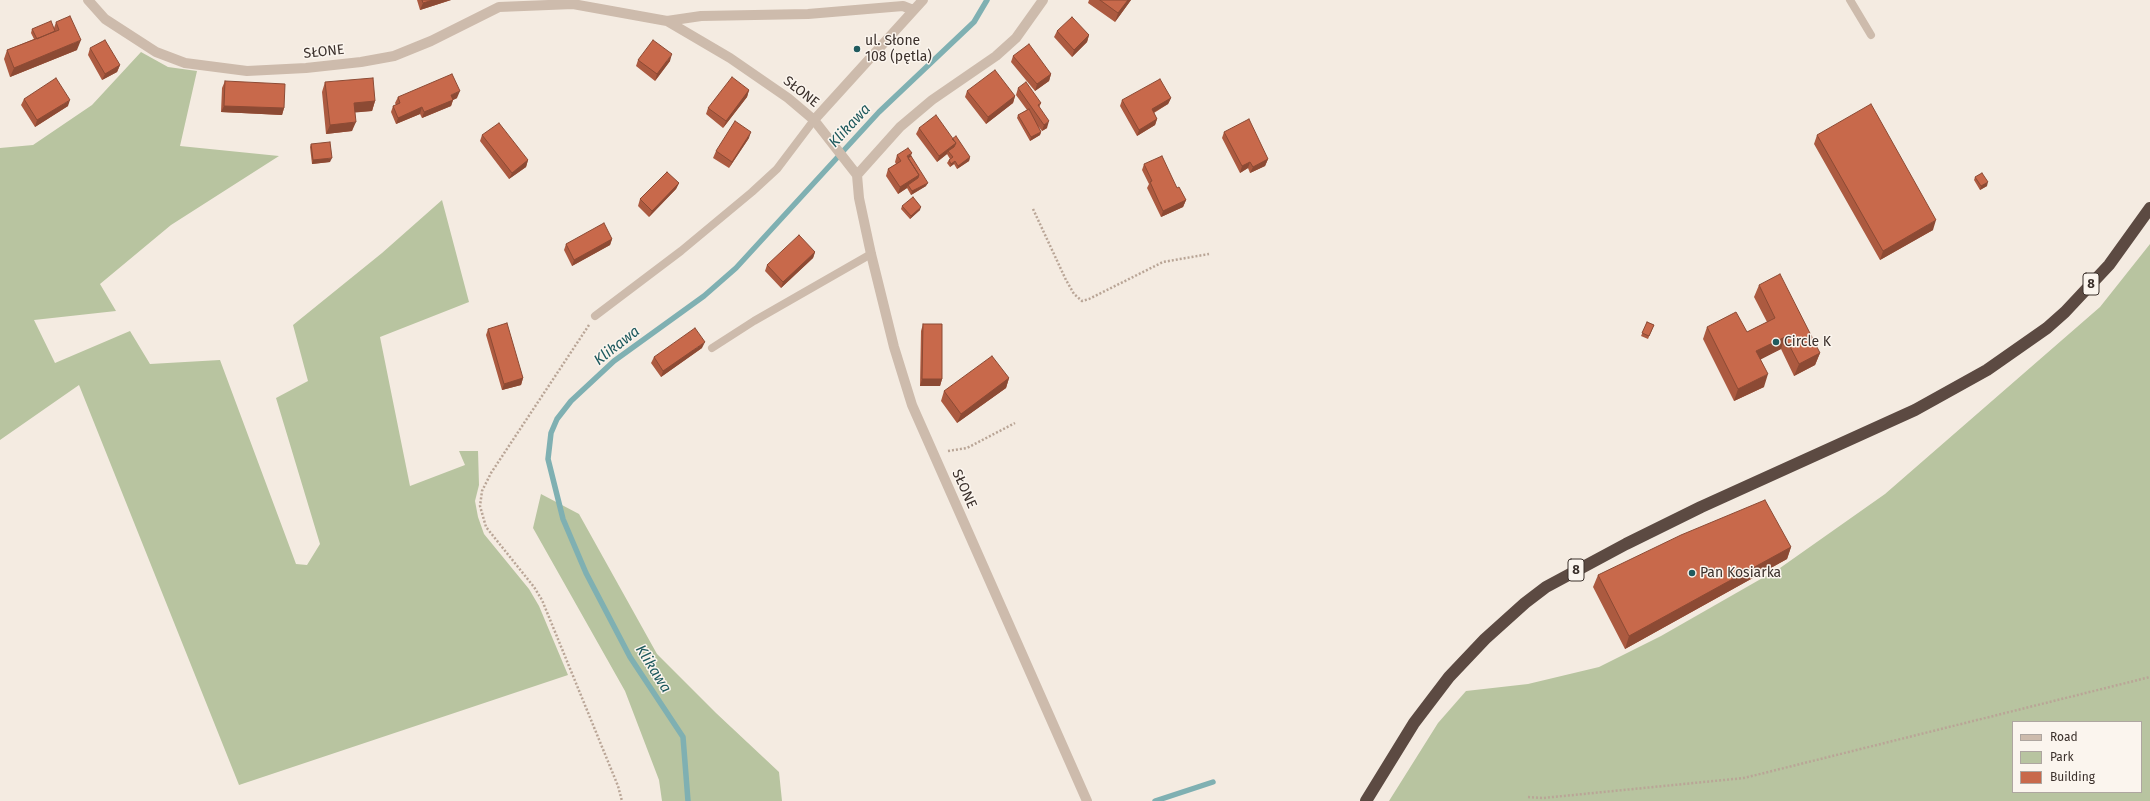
<!DOCTYPE html>
<html>
<head>
<meta charset="utf-8">
<style>
	body { margin:0 }
	#map { position:relative; width:2150px; height:801px; overflow:hidden; background:#f4ebe1; font-family:"Fira Sans",sans-serif }
	canvas { display:block }
	.legend { position:absolute; left:2012px; top:721px; width:130px; height:72px; box-sizing:border-box; background:#fbf5ee; border:1px solid #aea6a0; margin:0; padding:5px 7px; list-style:none; font-size:12px; color:#3b302b }
	.legend li { display:flex; align-items:center; gap:8px; height:20px }
	.legend b { width:20px; border:1px solid #aea6a0 }
</style>
</head>
<body>
<div id="map">
<canvas width="2150" height="801"></canvas>
<ul class="legend">
<li><b style="height:5px;background:#cdbbac"></b>Road</li>
<li><b style="height:11px;background:#b8c4a0"></b>Park</li>
<li><b style="height:11px;background:#c8694b"></b>Building</li>
</ul>
</div>
<script>
const context = document.querySelector('canvas').getContext('2d');
context.lineJoin = 'round';
function fill(path, color) { context.fillStyle = color; context.fill(path, 'evenodd'); }
const shape = rows => new Path2D(rows.map(r => 'M' + r).join(''));
function trace(path, color, width, dash) { context.strokeStyle = color; context.lineWidth = width; context.lineCap = dash ? 'butt' : 'round'; context.setLineDash(dash || []); context.stroke(path); }
function drawText(font, color, halo, rows, align = 'center') {
  context.font = font + ' "Fira Sans",sans-serif'; context.lineWidth = 3; context.setLineDash([]); context.textBaseline = 'middle'; context.strokeStyle = halo; context.fillStyle = color; for (const [text, x, y, turn = 0] of rows) {
    context.save(); context.translate(x, y); context.rotate((+turn || 0) * Math.PI / 180); context.textAlign = isNaN(turn) ? turn : align; if (halo) context.strokeText(text, 0, 0); context.fillText(text, 0, 0); context.restore();
  }
}
fill(shape([
	[141,52,168,67,197,71,180,146,279,156,171,225,100,284,116,311,34,320,55,363,130,331,150,364,220,360,296,564,307,565,320,544,276,398,308,381,293,325,382,253,442,200,469,302,380,337,410,486,465,465,459,451,478,451,479,485,475,501,478,517,484,534,529,589,539,606,568,675,239,785,79,385,0,440,0,148,33,145,92,105],
	[2150,244,2150,801,1389,801,1438,723,1466,691,1528,684,1599,667,1661,636,1780,568,1885,494,2100,307],
	[2013,722,2141,722,2141,792,2013,792],
	[541,494,579,514,657,654,716,713,779,772,782,801,662,801,659,780,625,691,533,528]
]), '#b8c4a0');
trace(shape([
	[688,801,683,737,630,657,586,573,563,519,548,459,551,433,557,419,571,401,614,361,704,296,736,268,879,112,974,22,987,0],
	[1155,801,1213,782]
]), '#7fb0b2', 5.5);
trace(shape([
	[1033,209,1066,280,1074,294,1082,301,1089,299,1163,262,1209,254],
	[589,325,491,473,482,491,480,506,486,527,534,587,542,600,618,786,622,801],
	[948,451,967,448,1015,423],
	[1528,797,1543,798,1744,778,2150,677]
]), '#b9a596', 2.5, [2, 2]);
trace(shape([
	[1850,0,1871,35],
	[595,316,681,251,752,192,777,169,814,120],
	[712,348,754,321,871,254]
]), '#cdbbac', 8);
trace(shape([
	[88,0,105,19,156,52,185,63,247,71,306,68,361,62,394,56,431,41,499,7,573,4,667,21,701,16,808,14,903,6,913,10],
	[667,21,730,58,788,98,814,120,857,175],
	[814,120,923,0],
	[857,175,859,198,871,254,894,347,912,405,1087,801],
	[857,175,900,127,932,100,996,56,1016,38,1043,0]
]), '#cdbbac', 10);
trace(shape([
	[1366,801,1414,723,1449,677,1485,639,1525,603,1546,587,1626,544,1701,507,1915,410,1987,370,2047,328,2065,312,2109,265,2150,208]
]), '#5c4a42', 12);
fill(shape([
	[417,0,451,0,420,10],
	[1089,0,1131,0,1115,22,1088,3],
	[56,22,77,50,10,77,4,59,7,50,34,39,31,33,32,29,54,28],
	[1057,31,1089,35,1087,42,1072,57,1054,37],
	[90,48,120,65,117,72,102,80,88,55],
	[1013,56,1051,74,1049,81,1035,91,1011,62],
	[638,60,670,61,655,81,636,66],
	[225,81,284,108,282,115,221,112,222,88],
	[325,82,375,101,372,111,355,112,352,131,326,134,322,92],
	[1018,88,1041,103,1039,108,1047,128,1042,131,1038,126,1041,132,1040,135,1030,141,1017,118,1018,115,1027,110,1016,95],
	[749,90,747,97,723,128,706,114,708,108],
	[967,91,1015,96,1013,103,986,124,965,97],
	[398,97,457,98,453,100,451,106,422,118,420,114,396,124,391,112,393,106,396,105,395,103],
	[1171,98,1168,104,1154,113,1157,119,1155,125,1137,136,1120,106,1122,100],
	[24,99,68,106,35,127,21,105],
	[919,128,952,139,970,157,969,161,957,169,954,164,950,167,947,163,949,160,950,159,947,154,937,162,916,134],
	[1224,132,1268,159,1265,166,1250,173,1248,168,1240,173,1222,138],
	[482,135,528,160,526,167,509,179,480,141],
	[1817,135,1933,230,1880,260,1814,144],
	[749,138,729,168,713,158,716,151],
	[311,144,330,162,312,164,310,147],
	[897,155,911,156,926,186,911,195,907,188,898,194,886,176,888,169,896,164,895,162],
	[1144,164,1186,200,1183,207,1161,217,1147,188,1149,184,1142,170],
	[1975,177,1987,186,1980,190,1974,180],
	[679,183,676,189,649,217,638,206,640,199],
	[902,206,920,210,910,219,901,209],
	[612,239,610,245,572,266,564,250,566,244],
	[815,252,813,258,781,288,765,271,767,265],
	[1759,285,1820,353,1815,365,1794,376,1781,349,1760,359,1764,387,1734,401,1703,339,1707,327,1747,332,1767,322,1754,297],
	[1647,322,1654,325,1648,339,1641,336],
	[923,324,942,379,940,386,920,386,921,331],
	[488,329,523,378,521,385,502,390,486,335],
	[702,348,661,377,651,363,654,357],
	[1009,378,1006,388,957,423,941,401,944,391],
	[1791,547,1787,559,1625,649,1593,587,1598,575]
]), '#ac5a40');
fill(shape([
	[433,0,451,0,420,10,423,3],
	[1128,0,1131,0,1115,22,1118,13],
	[1089,35,1087,42,1072,57,1074,50],
	[81,40,77,50,10,77,14,68],
	[672,54,670,61,655,81,657,74],
	[120,65,117,72,102,80,105,74],
	[1051,74,1049,81,1035,91,1037,84],
	[749,90,747,97,723,128,726,121],
	[460,91,457,98,453,100,451,106,422,118,424,112,451,95],
	[1015,96,1013,103,986,124,988,117],
	[1171,98,1168,104,1149,115,1152,109],
	[70,100,68,106,35,127,37,120],
	[375,101,372,111,350,113,354,103],
	[224,106,284,108,282,115,221,112],
	[422,107,420,114,396,124,398,118],
	[1157,119,1155,125,1137,136,1139,130],
	[1049,121,1047,128,1042,131,1044,125],
	[356,122,352,131,326,134,330,125],
	[751,132,749,138,729,168,732,162],
	[1041,132,1040,135,1030,141,1031,137],
	[956,143,953,150,948,151,947,154,937,162,939,156],
	[912,153,909,160,907,156],
	[970,157,969,161,957,169,958,166],
	[332,158,330,162,312,164,313,160],
	[1268,159,1265,166,1250,173,1253,167],
	[528,160,526,167,509,179,512,173],
	[955,161,954,164,950,167,951,164],
	[1250,162,1248,168,1240,173,1242,166],
	[919,175,917,181,908,185,907,188,898,194,900,187],
	[1988,182,1987,186,1980,190,1981,186],
	[679,183,676,189,649,217,652,211],
	[928,183,926,186,911,195,912,191],
	[1186,200,1183,207,1161,217,1163,211],
	[921,207,920,210,910,219,911,216],
	[1936,220,1933,230,1880,260,1883,251],
	[612,239,610,245,572,266,574,260],
	[815,252,813,258,781,288,783,282],
	[1785,337,1781,349,1752,364,1756,351],
	[705,342,702,348,661,377,663,371],
	[1820,353,1815,365,1794,376,1799,364],
	[1768,374,1764,387,1734,401,1738,389],
	[523,378,521,385,502,390,504,384],
	[1009,378,1006,388,957,423,961,414],
	[922,379,942,379,940,386,920,386],
	[1791,547,1787,559,1625,649,1629,636]
]), '#8c4a34');
const building = shape([
	[422,0,433,0,423,3,422,0],
	[1100,0,1128,0,1118,13,1100,0],
	[70,16,81,40,14,68,7,50,59,30,56,22,70,16],
	[1072,17,1089,35,1074,50,1057,31,1072,17],
	[51,21,55,31,37,39,32,29,51,21],
	[105,40,120,65,105,74,90,48,105,40],
	[653,40,672,54,657,74,638,60,653,40],
	[1029,44,1051,74,1037,84,1013,56,1029,44],
	[995,70,1015,96,988,117,967,91,995,70],
	[452,74,460,91,451,95,453,100,424,112,422,107,398,118,393,106,400,103,398,97,452,74],
	[732,77,749,90,726,121,708,108,732,77],
	[56,78,70,100,37,120,24,99,56,78],
	[373,78,375,101,354,103,356,122,330,125,325,82,373,78],
	[1160,79,1171,98,1152,109,1157,119,1139,130,1122,100,1160,79],
	[225,81,285,84,284,108,224,106,225,81],
	[1026,82,1041,103,1038,105,1049,121,1044,125,1018,88,1026,82],
	[1871,104,1936,220,1883,251,1817,135,1871,104],
	[1029,109,1041,132,1031,137,1018,115,1029,109],
	[936,115,956,143,939,156,919,128,936,115],
	[1249,119,1268,159,1253,167,1250,162,1242,166,1224,132,1249,119],
	[735,121,751,132,732,162,716,151,735,121],
	[499,123,528,160,512,173,482,135,499,123],
	[956,136,970,157,958,166,955,161,951,164,949,160,953,157,948,151,954,147,956,143,952,139,956,136],
	[330,142,332,158,313,160,311,144,330,142],
	[908,148,912,153,907,156,919,175,900,187,888,169,901,161,897,155,908,148],
	[911,156,928,183,912,191,908,185,918,178,919,175,908,158,911,156],
	[1162,156,1177,188,1179,187,1186,200,1163,211,1150,182,1152,181,1144,164,1162,156],
	[667,172,679,183,652,211,640,199,667,172],
	[1982,173,1988,182,1981,186,1975,177,1982,173],
	[913,197,921,207,911,216,902,206,913,197],
	[604,223,612,239,574,260,566,244,604,223],
	[799,235,815,252,783,282,767,265,799,235],
	[1780,274,1820,353,1799,364,1785,337,1756,351,1768,374,1738,389,1707,327,1736,312,1747,332,1775,318,1759,285,1780,274],
	[1647,322,1654,325,1649,336,1642,333,1647,322],
	[507,323,523,378,504,384,488,329,507,323],
	[923,324,942,324,942,379,922,379,923,324],
	[695,328,705,342,663,371,654,357,695,328],
	[992,356,1009,378,961,414,944,391,992,356],
	[1765,500,1791,547,1629,636,1598,575,1681,535,1765,500]
]);
fill(building, '#c8694b');
trace(building, '#8c4a34', 1);
for (const [x, y, r, color] of [
	[857,49,4,"#1f5a5e"],
	[1776,342,4,"#1f5a5e"],
	[1692,573,4,"#1f5a5e"]
]) { const dot = new Path2D(); dot.arc(x, y, r, 0, 2 * Math.PI); context.fillStyle = color; context.fill(dot); trace(dot, '#fbf5ee', 1.5); }
for (const [x, y, w] of [
	[2091,284,16],
	[1576,570,16]
]) { const box = new Path2D(); box.roundRect(x - w / 2, y - 11, w, 22, 3); context.fillStyle = '#fbf5ee'; context.fill(box); trace(box, '#3b302b', 1); }
drawText('bold 13px', '#3b302b', null, [
	["8",2091,284],
	["8",1576,570]
]);
drawText('14px', '#3b302b', '#fbf5ee', [
	["ul. Słone",865,41],
	["108 (pętla)",865,57],
	["Circle K",1784,342],
	["Pan Kosiarka",1700,573]
], 'left');
drawText('14px', '#3b302b', '#fbf5ee', [
	["SŁONE",324,52,-6],
	["SŁONE",801,92,38],
	["SŁONE",964,489,66]
]);
drawText('italic 15px', '#1f5a5e', '#fbf5ee', [
	["Klikawa",850,126,-47],
	["Klikawa",617,346,-38],
	["Klikawa",653,669,58]
]);
</script>
</body>
</html>
